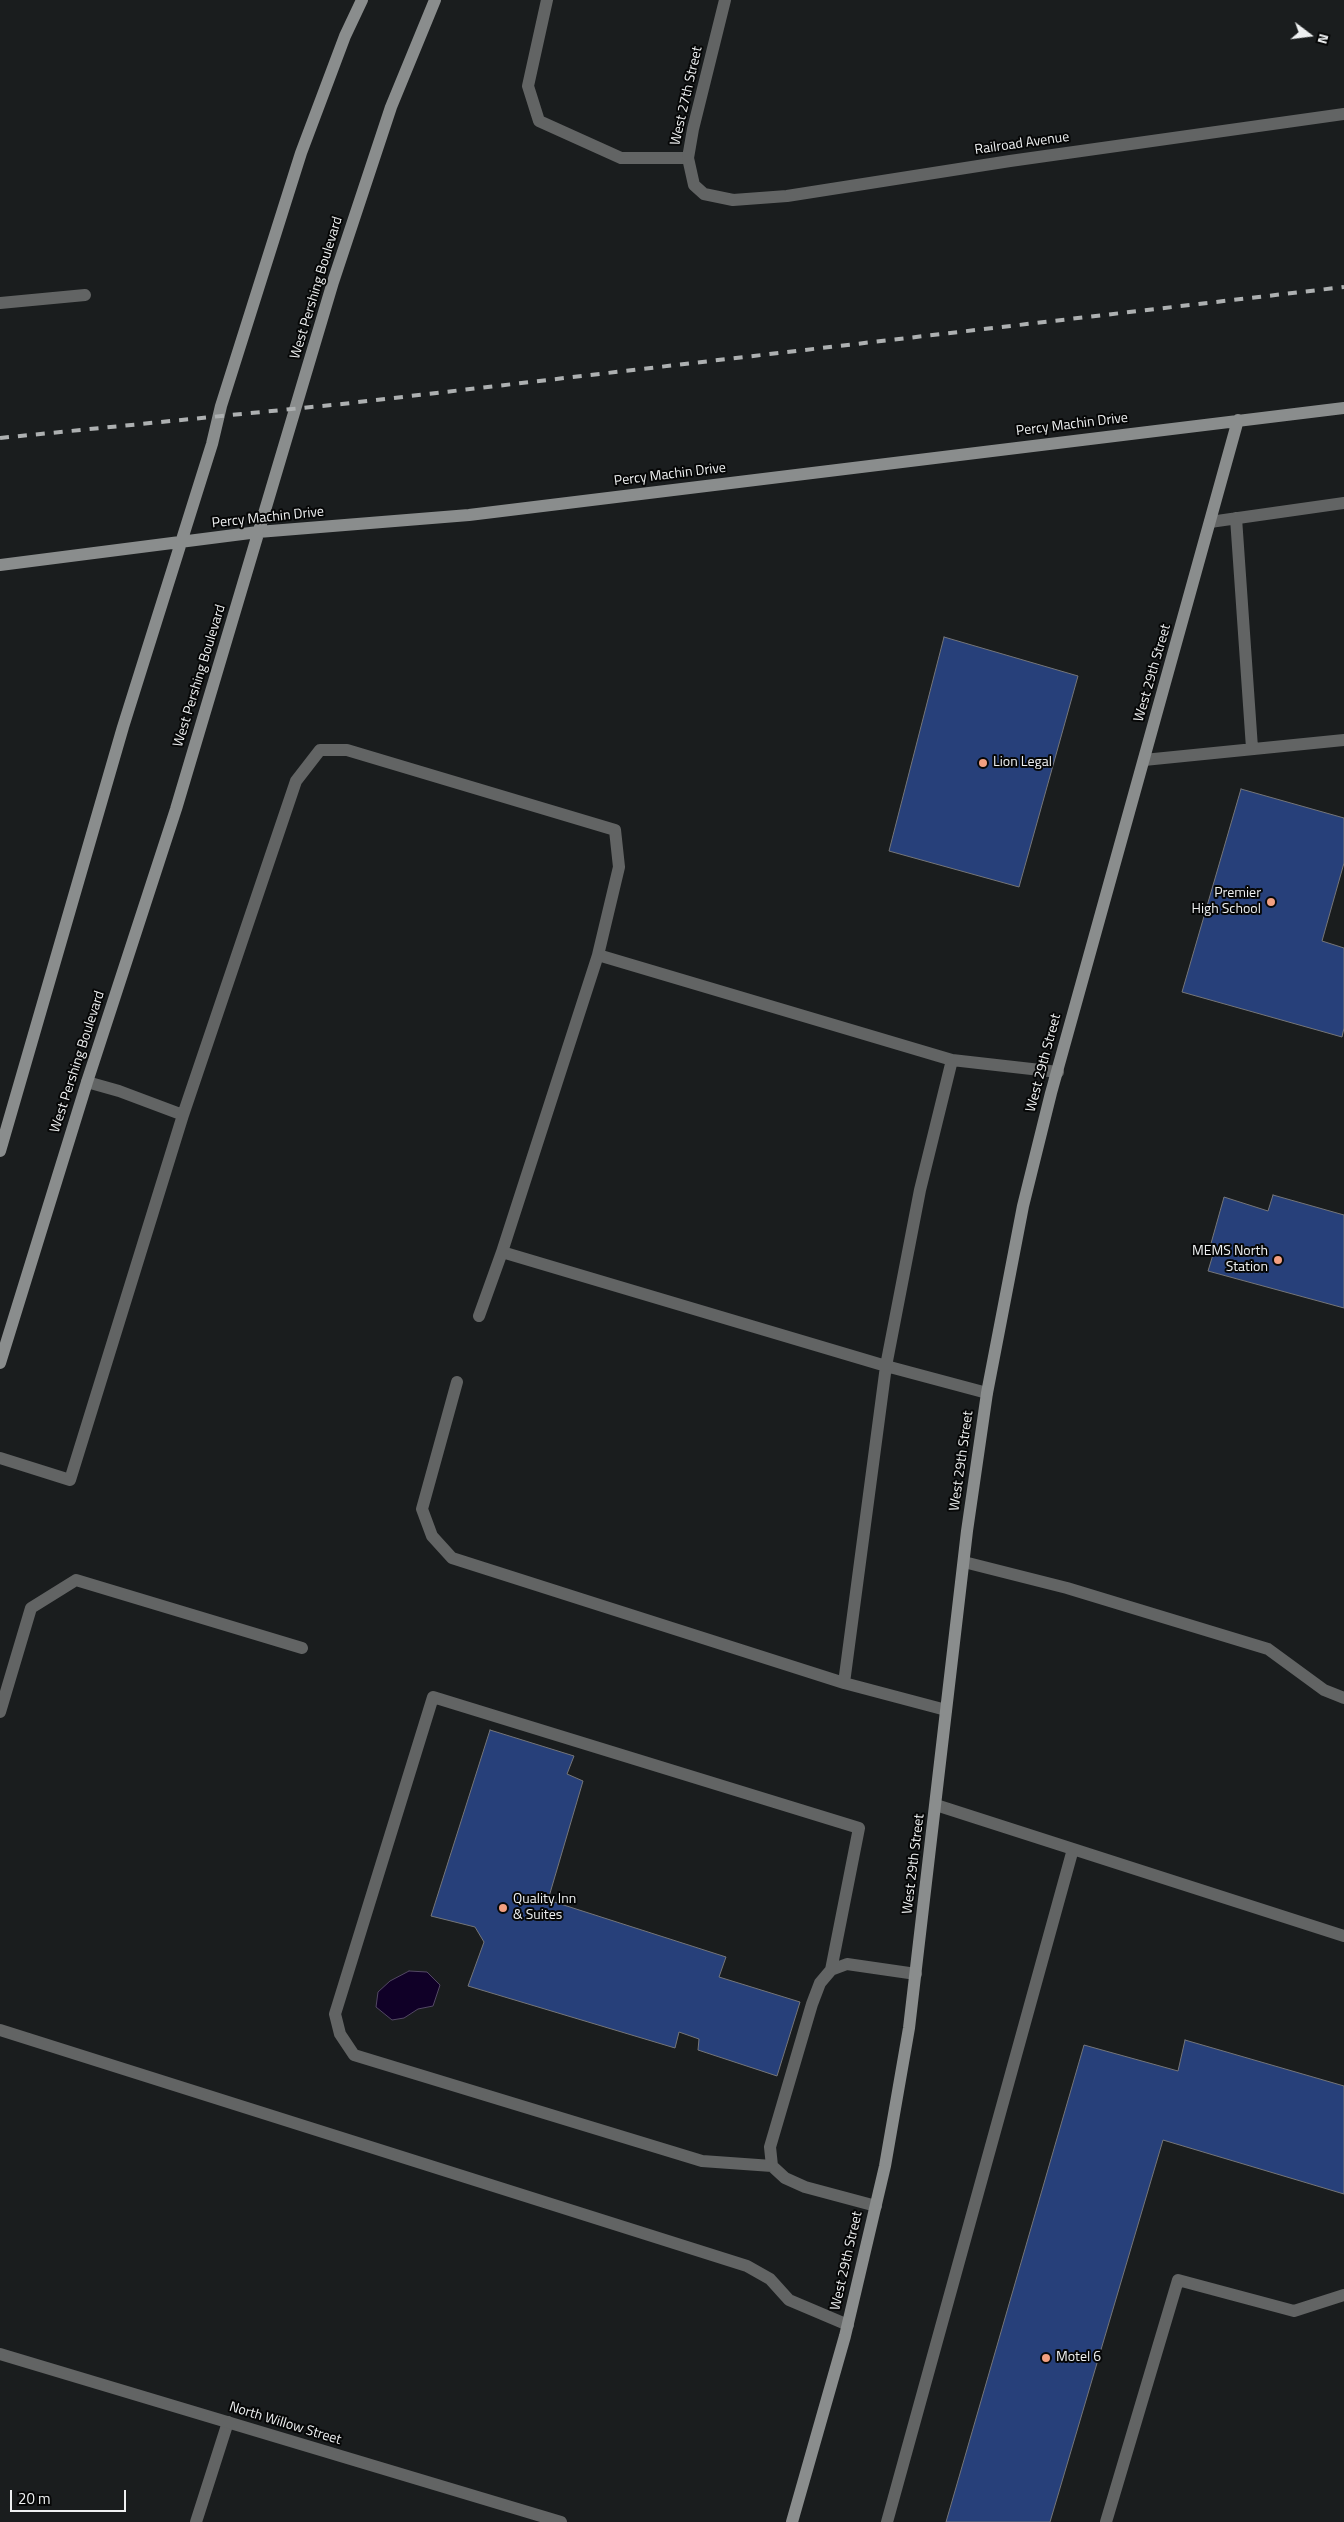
<!DOCTYPE html>
<html>
<head>
<meta charset="utf-8">
<style>
	body { margin:0 }
	#map { position:relative; width:1344px; height:2522px; overflow:hidden; background:#1a1d1e; font-family:"Titillium Web",sans-serif }
	canvas { display:block }
	.north { position:absolute; left:1284px; top:10px; width:50px; height:50px; -webkit-text-stroke:4px #060707; paint-order:stroke; rotate:105deg; font-size:14px; font-weight:700; line-height:20px; text-align:center; color:#eff1f2 }
	.north::after { content:''; display:block; margin:auto; width:18px; height:22px; background:#eff1f2; clip-path:polygon(50% 0,100% 100%,50% 72%,0 100%) }
	.scale { position:absolute; left:10px; top:2490px; width:116px; height:22px; box-sizing:border-box; border:2px solid #eff1f2; border-top:0; padding-left:6px; font-size:15px; line-height:18px; white-space:nowrap; color:#eff1f2; -webkit-text-stroke:4px #060707; paint-order:stroke }
</style>
</head>
<body>
<div id="map">
<canvas width="1344" height="2522"></canvas>
<div class="north">N</div>
<div class="scale">20 m</div>
</div>
<script>
const context = document.querySelector('canvas').getContext('2d');
context.lineJoin = 'round';
function fill(path, color) { context.fillStyle = color; context.fill(path, 'evenodd'); }
const shape = rows => new Path2D(rows.map(r => 'M' + r).join(''));
function trace(path, color, width, dash) { context.strokeStyle = color; context.lineWidth = width; context.lineCap = dash ? 'butt' : 'round'; context.setLineDash(dash || []); context.stroke(path); }
function drawText(font, color, halo, rows, align = 'center') {
  context.font = font + ' "Titillium Web",sans-serif'; context.lineWidth = 4; context.setLineDash([]); context.textBaseline = 'middle'; context.strokeStyle = halo; context.fillStyle = color; for (const [text, x, y, turn = 0] of rows) {
    context.save(); context.translate(x, y); context.rotate((+turn || 0) * Math.PI / 180); context.textAlign = isNaN(turn) ? turn : align; if (halo) context.strokeText(text, 0, 0); context.fillText(text, 0, 0); context.restore();
  }
}
const water = shape([
	[409,1971,427,1972,440,1985,433,2006,418,2009,404,2018,392,2020,376,2007,378,1992,390,1981,409,1971]
]);
fill(water, '#100027');
trace(water, '#534864', 1);
const building = shape([
	[944,637,1078,676,1019,887,889,851,944,637],
	[1241,789,1344,818,1344,863,1322,941,1344,948,1344,1028,1342,1037,1182,992,1241,789],
	[1273,1195,1344,1215,1344,1308,1208,1271,1215,1248,1210,1247,1224,1197,1268,1211,1273,1195],
	[490,1730,574,1756,567,1774,583,1781,548,1900,726,1957,719,1977,800,2002,777,2076,698,2050,699,2039,679,2032,675,2048,468,1986,484,1942,475,1927,431,1916,490,1730],
	[1185,2040,1344,2086,1344,2194,1163,2140,1050,2522,946,2522,1084,2045,1178,2071,1185,2040]
]);
fill(building, '#27407a');
trace(building, '#757679', 1);
trace(shape([
	[547,0,528,86,539,121,621,158,688,158],
	[1236,518,1252,748],
	[1210,522,1344,503],
	[1144,760,1344,740],
	[598,955,502,1252,886,1366,920,1190,952,1060],
	[87,1082,119,1091,183,1115,296,781,320,750,347,750,615,830,619,867,598,955,952,1060,1058,1072],
	[479,1316,502,1252],
	[457,1382,422,1509,432,1536,452,1558,844,1683],
	[0,1458,70,1480,183,1115],
	[964,1562,1067,1588,1268,1649,1324,1690,1344,1698],
	[946,1710,844,1683,886,1366,987,1393],
	[0,1712,31,1608,76,1580,302,1648],
	[936,1805,1344,1936],
	[0,2030,747,2266,770,2279,789,2300,848,2325],
	[772,2166,702,2161,354,2055,340,2034,335,2014,433,1697,859,1828,831,1970],
	[876,2206,805,2187,785,2178,772,2166,770,2147,812,2004,820,1983,831,1970,847,1964,916,1974],
	[196,2522,228,2422],
	[887,2522,1073,1849],
	[1106,2522,1178,2280,1294,2311,1344,2295]
]), '#626464', 12);
trace(shape([
	[725,0,693,129,688,158,694,185,704,194,733,200,787,196,1010,161,1344,114],
	[0,303,85,295],
	[0,2354,561,2522]
]), '#626464', 12);
trace(shape([
	[0,565,258,532,469,515,1344,408],
	[0,1151,123,727,212,444,221,406,301,153,345,36,362,0],
	[0,1363,87,1082,176,809,333,282,391,107,435,0],
	[792,2522,845,2336,885,2166,909,2028,967,1531,987,1393,1023,1206,1051,1093,1238,420]
]), '#8a8d8d', 12);
trace(shape([
	[0,438,342,404,1344,287]
]), '#adb0b1', 4, [9, 9]);
for (const [x, y, r, color] of [
	[983,763,5,"#f3a081"],
	[1271,902,5,"#f3a081"],
	[1278,1260,5,"#f3a081"],
	[503,1908,5,"#f3a081"],
	[1046,2358,5,"#f3a081"]
]) { const dot = new Path2D(); dot.arc(x, y, r, 0, 2 * Math.PI); context.fillStyle = color; context.fill(dot); trace(dot, '#060707', 2); }
drawText('14px', '#eff1f2', '#060707', [
	["West 27th Street",687,96,-77],
	["Railroad Avenue",1022,144,-8],
	["West Pershing Boulevard",317,288,-73],
	["Percy Machin Drive",1072,425,-7],
	["Percy Machin Drive",670,475,-7],
	["Percy Machin Drive",268,518,-6],
	["West 29th Street",1153,673,-74],
	["West Pershing Boulevard",200,676,-73],
	["West Pershing Boulevard",78,1062,-72],
	["West 29th Street",1044,1063,-75],
	["West 29th Street",962,1461,-82],
	["West 29th Street",914,1864,-83],
	["West 29th Street",847,2261,-77],
	["North Willow Street",285,2424,17]
]);
drawText('14px', '#eff1f2', '#060707', [
	["Lion Legal",993,763],
	["Premier",1261,894,"right"],
	["High School",1261,910,"right"],
	["MEMS North",1268,1252,"right"],
	["Station",1268,1268,"right"],
	["Quality Inn",513,1900],
	["& Suites",513,1916],
	["Motel 6",1056,2358]
], 'left');
</script>
</body>
</html>
